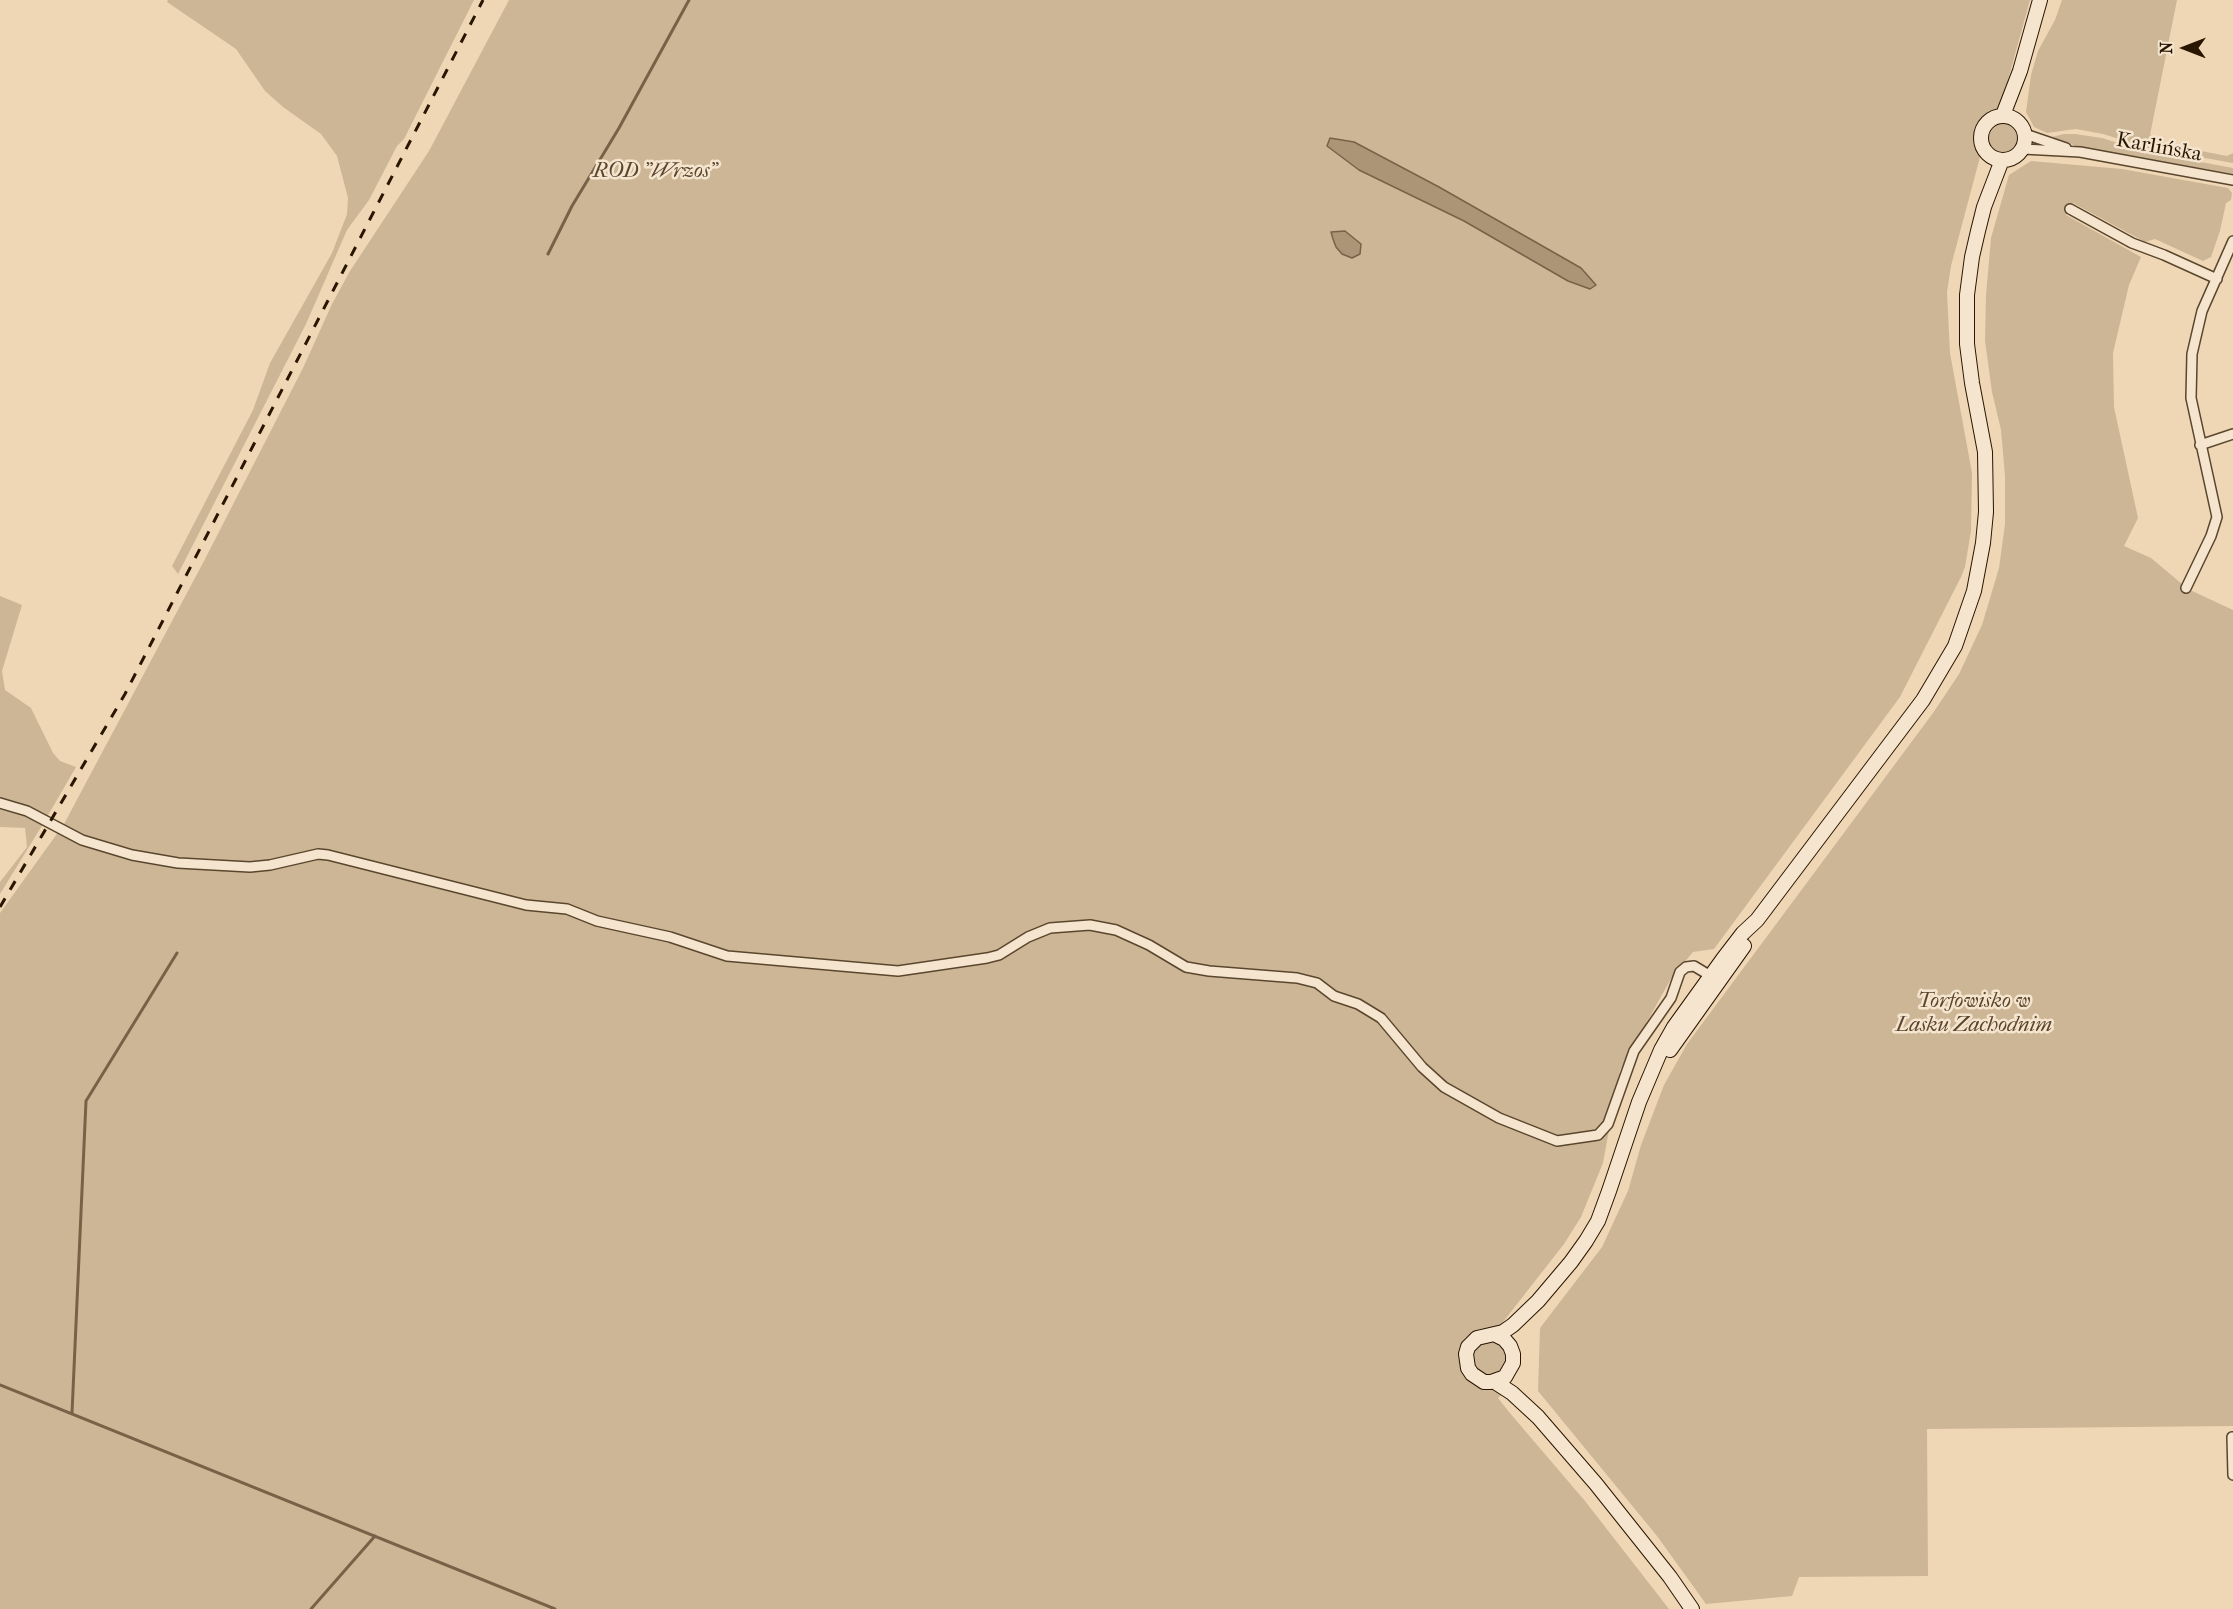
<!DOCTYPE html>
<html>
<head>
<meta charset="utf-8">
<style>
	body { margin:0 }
	#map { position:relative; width:2233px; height:1609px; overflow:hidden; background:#efd7b5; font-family:"IM FELL French Canon",serif }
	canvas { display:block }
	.north { position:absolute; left:2155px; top:18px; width:60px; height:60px; -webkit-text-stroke:4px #f5e5cf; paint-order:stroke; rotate:270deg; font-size:16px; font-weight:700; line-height:24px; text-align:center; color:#291500 }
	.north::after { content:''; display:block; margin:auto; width:21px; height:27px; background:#291500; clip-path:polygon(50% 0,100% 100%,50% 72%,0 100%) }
</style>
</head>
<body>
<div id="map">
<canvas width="2233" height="1609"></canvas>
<div class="north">N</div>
</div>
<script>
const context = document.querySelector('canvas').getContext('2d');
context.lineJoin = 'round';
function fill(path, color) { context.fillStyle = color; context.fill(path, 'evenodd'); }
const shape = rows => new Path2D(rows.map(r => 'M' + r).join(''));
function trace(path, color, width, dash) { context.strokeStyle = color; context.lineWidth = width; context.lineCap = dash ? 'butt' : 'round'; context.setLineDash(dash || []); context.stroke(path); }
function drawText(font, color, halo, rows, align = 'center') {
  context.font = font + ' "IM FELL French Canon",serif'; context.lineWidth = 5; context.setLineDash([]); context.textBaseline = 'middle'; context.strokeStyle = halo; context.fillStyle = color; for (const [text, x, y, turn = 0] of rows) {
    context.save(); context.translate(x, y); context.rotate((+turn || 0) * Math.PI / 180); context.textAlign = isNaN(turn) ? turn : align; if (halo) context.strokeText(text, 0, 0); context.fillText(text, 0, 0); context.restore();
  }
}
fill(shape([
	[168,0,474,0,404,139,397,146,369,200,347,230,306,324,178,574,172,566,253,410,270,363,332,253,347,214,348,198,337,156,321,134,283,107,265,91,236,49,167,2],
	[509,0,2030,0,2000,109,1982,120,1976,132,1980,157,1951,266,1947,292,1950,353,1972,473,1971,531,1965,567,1961,577,1900,697,1714,949,1693,952,1672,977,1620,1070,1603,1163,1581,1217,1564,1244,1503,1322,1505,1324,1498,1328,1479,1329,1472,1333,1465,1338,1461,1348,1461,1369,1465,1376,1477,1387,1494,1388,1504,1393,1498,1398,1509,1412,1585,1501,1669,1609,0,1609,0,913,64,824,204,561,303,368,332,304,350,271,429,151],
	[1354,142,1439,187,1581,268,1590,289,1568,281,1464,221,1359,170,1327,146],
	[2062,0,2177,0,2150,135,2170,145,2227,156,2233,153,2233,163,2148,148,2103,134,2076,129,2047,133,2034,127,2026,112,2031,75,2038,51,2055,20],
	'1987 138a16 16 0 1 1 32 0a16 16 0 1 1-32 0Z',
	[2064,134,2075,134,2102,138,2147,152,2233,168,2233,174,2081,148,2052,137],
	[2031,161,2122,169,2228,188,2232,193,2231,200,2226,203,2220,231,2211,257,2203,261,2155,239,2145,242,2073,203,2066,215,2141,257,2129,285,2113,353,2114,407,2138,518,2124,546,2151,558,2188,589,2233,610,2233,1426,1927,1429,1928,1576,1799,1577,1792,1596,1706,1604,1657,1536,1538,1391,1540,1328,1602,1247,1628,1191,1641,1145,1664,1085,1687,1044,1933,713,1959,674,1982,625,1999,568,2005,524,2005,476,2001,430,1992,392,1985,341,1986,295,1991,238,2009,175],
	[0,596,22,605,2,671,5,690,31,708,53,753,60,761,76,767,43,824,0,894,0,882,27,847,25,828,0,827],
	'1473 1358a17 17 0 1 1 34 0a17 17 0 1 1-34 0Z'
]), '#cdb696');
const water = shape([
	[1330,138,1354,142,1439,187,1581,268,1596,285,1590,289,1568,281,1464,221,1359,170,1327,146,1330,138],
	[1345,231,1361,244,1360,254,1352,258,1342,254,1336,247,1333,239,1331,232,1345,231]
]);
fill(water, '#ac9577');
trace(water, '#786247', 1.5);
trace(shape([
	[548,254,572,206,619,128,689,0],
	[0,1385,555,1609],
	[72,1413,86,1101,177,953],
	[311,1609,375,1536]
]), '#786247', 3);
const minor = shape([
	[2025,134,2066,148],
	[2023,149,2080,152,2233,180],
	[2070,209,2132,243,2164,255,2217,279],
	[2200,445,2233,434],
	[2186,588,2211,536,2217,517,2191,398,2192,354,2202,311,2233,241],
	[0,803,27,811,82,840,132,855,178,863,250,867,270,865,318,854,328,855,526,905,567,909,597,921,670,937,727,956,898,971,987,958,999,955,1028,937,1050,928,1090,925,1116,930,1149,945,1186,967,1209,971,1297,978,1317,983,1334,996,1358,1004,1381,1018,1422,1067,1444,1087,1499,1118,1557,1141,1598,1135,1608,1124,1634,1051,1671,998,1680,972,1686,967,1694,966,1714,978],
	[2232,1437,2233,1475]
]);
const secondary = shape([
	[2003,115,2020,71,2040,0],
	'1981 138a22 22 0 1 1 44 0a22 22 0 1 1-44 0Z',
	[1670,1050,1744,946],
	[1496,1335,1504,1339,1510,1346,1513,1354,1513,1363,1505,1377,1491,1382,1484,1382,1472,1374,1468,1368,1466,1354,1468,1347,1477,1338,1503,1332,1513,1325,1538,1301,1571,1262,1586,1241,1598,1221,1609,1191,1639,1102,1661,1050,1674,1027,1723,959,1743,933,1757,920,1923,700,1955,646,1974,591,1983,543,1986,512,1985,452,1972,383,1967,344,1967,295,1972,257,1978,231,1984,207,2002,160],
	[1495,1382,1512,1393,1538,1417,1596,1484,1670,1577,1692,1609]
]);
trace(minor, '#5a462d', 12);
trace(secondary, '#291500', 16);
trace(minor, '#f5e5cf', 9);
trace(secondary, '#f5e5cf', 14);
trace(shape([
	[0,907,125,694,483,0]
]), '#291500', 3, [10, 10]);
drawText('21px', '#291500', '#f5e5cf', [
	["Karlińska",2159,148,10]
]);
drawText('italic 21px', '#5a452d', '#f5e5cf', [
	["ROD \"Wrzos\"",655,172],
	["Torfowisko w",1974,1002],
	["Lasku Zachodnim",1974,1026]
]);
</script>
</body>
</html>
